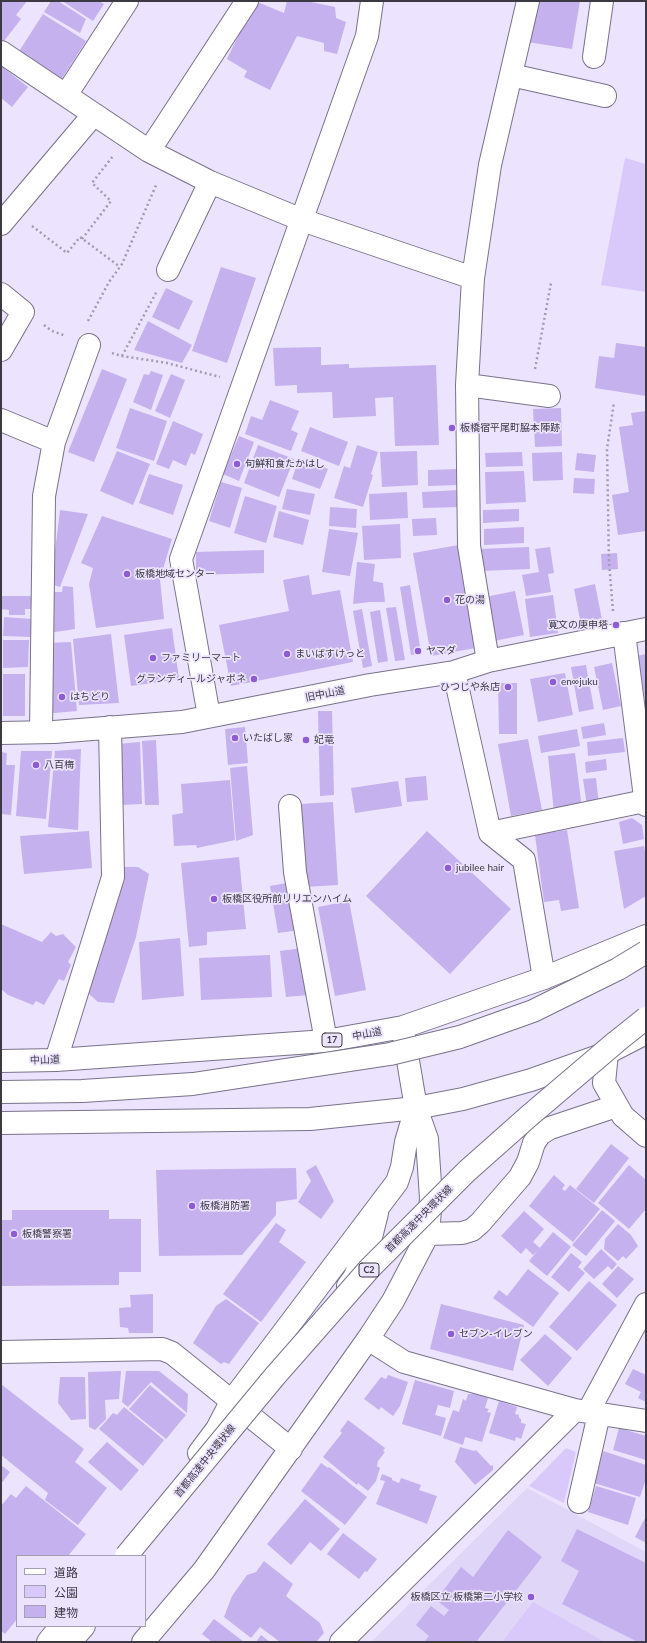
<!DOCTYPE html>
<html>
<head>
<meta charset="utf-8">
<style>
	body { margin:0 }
	#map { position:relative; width:647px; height:1643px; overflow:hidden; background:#ece3ff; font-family:Lato,"Noto Sans JP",sans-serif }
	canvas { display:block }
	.frame { position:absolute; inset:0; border:2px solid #3c3943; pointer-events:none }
	.legend { position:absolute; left:16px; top:1555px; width:130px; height:72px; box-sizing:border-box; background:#ece3ff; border:1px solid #a69fb4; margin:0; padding:5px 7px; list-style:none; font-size:12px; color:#3c3943 }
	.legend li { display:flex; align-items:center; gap:8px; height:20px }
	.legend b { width:20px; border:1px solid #a69fb4 }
</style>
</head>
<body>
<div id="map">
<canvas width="647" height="1643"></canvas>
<div class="frame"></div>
<ul class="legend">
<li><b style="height:5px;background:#fff"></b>道路</li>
<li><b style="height:11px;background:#d9c9fa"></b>公園</li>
<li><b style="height:11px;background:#c5b1ed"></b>建物</li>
</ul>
</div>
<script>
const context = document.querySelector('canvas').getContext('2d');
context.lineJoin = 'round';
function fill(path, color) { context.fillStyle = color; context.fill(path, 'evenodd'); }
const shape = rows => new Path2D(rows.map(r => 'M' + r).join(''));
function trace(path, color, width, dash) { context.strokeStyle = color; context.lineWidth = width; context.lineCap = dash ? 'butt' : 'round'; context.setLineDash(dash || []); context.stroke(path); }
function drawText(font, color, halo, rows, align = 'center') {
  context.font = font + ' Lato,"Noto Sans JP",sans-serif'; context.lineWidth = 3.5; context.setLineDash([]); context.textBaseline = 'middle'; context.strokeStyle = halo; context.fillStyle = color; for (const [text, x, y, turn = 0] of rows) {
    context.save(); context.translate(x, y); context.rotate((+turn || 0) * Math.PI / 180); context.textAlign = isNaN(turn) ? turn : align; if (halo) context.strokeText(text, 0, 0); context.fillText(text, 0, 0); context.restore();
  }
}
fill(shape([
	[527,1488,646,1552,646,1642,371,1642]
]), '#e0d6f7');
fill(shape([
	[625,158,646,164,646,292,601,285],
	[566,1448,576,1452,564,1503,529,1486],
	[533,1602,605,1642,502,1642]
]), '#d9c9fa');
fill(shape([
	[1,1,27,1,16,15,21,19,1,45],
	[51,1,58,1,86,19,80,33,44,12],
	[62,1,99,1,104,4,93,21],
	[255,1,284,13,287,1,306,1,335,7,336,18,346,22,337,54,324,51,324,43,297,36,270,90,244,77,247,71,227,59],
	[534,1,580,1,572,49,527,42],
	[43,14,86,41,59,83,16,56],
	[1,66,28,87,12,107,1,98],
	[221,267,256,278,227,363,192,351],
	[166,288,193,301,179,330,152,317],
	[148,321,192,345,182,363,134,350],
	[616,343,646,347,646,396,595,388,599,356,614,358],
	[321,347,321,365,349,364,349,368,436,365,439,445,395,446,393,397,375,398,376,416,333,418,332,392,297,393,297,385,275,386,273,348],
	[102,369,127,379,94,462,68,452],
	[151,371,163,375,151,410,133,402,144,374,149,375],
	[171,374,185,380,170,418,155,411],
	[270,400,299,411,291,430,298,433,291,451,245,434,251,416,262,420],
	[130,408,167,421,154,461,116,448],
	[561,408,562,446,535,447,533,409],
	[646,411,646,531,618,535,612,495,629,492,619,427,633,425,631,413],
	[173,421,203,434,195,455,191,453,186,466,173,460,169,469,156,464],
	[310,427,348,442,339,466,301,451],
	[239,436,254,442,239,481,223,474],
	[258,445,294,459,279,497,244,483],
	[357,445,378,452,371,474,373,475,363,507,334,498,344,466,350,468],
	[117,451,150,464,133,505,100,491],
	[417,451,418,485,382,487,380,452],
	[522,452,523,466,486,467,485,453],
	[562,452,563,480,533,481,532,453],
	[577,453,596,455,594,472,575,470],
	[299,458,328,469,320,489,292,479],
	[458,469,458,485,428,486,428,470],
	[524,471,526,502,486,504,485,472],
	[149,474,183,485,173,515,139,503],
	[574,478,595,479,594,494,573,493],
	[221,482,242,488,230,528,209,521],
	[287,489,315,494,310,515,282,509],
	[459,490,460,507,423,508,422,492],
	[407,492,408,518,370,520,369,494],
	[245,496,277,506,266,543,234,533],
	[330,507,357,509,356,528,329,526],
	[519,509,519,521,483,523,483,510],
	[60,510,88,514,60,587,51,584],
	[279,511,309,520,303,545,273,537],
	[102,516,172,539,160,579,164,619,96,628,89,584,93,568,81,563],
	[436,518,437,535,413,536,412,519],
	[400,524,401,558,364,560,362,526],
	[524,527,524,543,484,545,484,529],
	[329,529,358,533,350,576,322,572],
	[464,544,481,647,431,656,413,553],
	[529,547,530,569,480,571,479,549],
	[550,547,554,573,548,574,551,592,526,596,522,575,539,572,535,549],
	[264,550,264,573,196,575,196,552],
	[617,553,618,569,602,570,601,554],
	[357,562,375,564,373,581,383,583,385,602,370,602,353,604],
	[309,575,312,595,340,590,353,662,231,686,219,625,289,611,283,580],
	[595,584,603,625,582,629,574,589],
	[410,585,421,653,411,655,400,587],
	[63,586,73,587,75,629,49,633,52,592,62,592],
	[515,591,524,635,494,641,485,597],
	[553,595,558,633,530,637,525,599],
	[1,596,33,596,33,609,25,609,25,615,9,615,9,610,1,609],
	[396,607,405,660,395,661,386,608],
	[362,609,372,666,363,668,353,611],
	[380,610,388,661,378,663,370,612],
	[4,617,32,619,31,637,3,636],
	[172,628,179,679,131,686,124,635],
	[111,634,119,703,79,705,73,639],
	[3,640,29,640,28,667,3,668],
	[71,642,77,711,44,714,47,643],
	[646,654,646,699,645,699,637,656],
	[612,663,621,706,603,710,594,667],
	[586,665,594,709,579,712,571,667],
	[565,673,573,715,538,722,530,679],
	[3,674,25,674,25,716,3,716],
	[498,683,517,683,517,734,499,734],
	[318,711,332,711,334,795,320,796],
	[604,723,606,735,583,739,581,727],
	[245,727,248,763,228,765,225,729],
	[577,729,580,746,541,753,538,736],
	[623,738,625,752,588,756,587,742],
	[528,739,542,810,511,816,498,744],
	[156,740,159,805,145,805,142,741],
	[140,742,142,804,121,805,118,744],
	[81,749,78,830,48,827,55,751],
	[21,751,52,751,46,819,16,816],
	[1,752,7,753,6,765,15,765,11,815,1,814],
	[575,753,582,809,554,812,548,756],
	[606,759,607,770,586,773,585,762],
	[247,766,253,835,236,841,230,768],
	[426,776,428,800,407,802,405,778],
	[596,778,599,805,587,806,583,779],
	[230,780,235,840,197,848,196,845,174,846,172,815,183,813,181,784],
	[398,781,402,806,355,813,351,788],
	[333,802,338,885,305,887,300,804],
	[632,818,642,825,644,839,623,844,619,822],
	[567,830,579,908,561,911,559,900,544,902,535,835],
	[89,831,92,868,24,874,20,836],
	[427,831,511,909,450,974,366,896],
	[644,846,646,857,646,896,624,909,614,851],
	[239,857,246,929,207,932,207,945,189,947,181,863],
	[121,867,138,867,149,874,136,937,114,1003,98,1002,87,992],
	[292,882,300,930,278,933,270,886],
	[349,901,366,990,335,996,318,907],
	[1,924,42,942,51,932,56,936,63,934,76,947,68,962,71,965,64,981,59,979,44,1005,36,1001,33,1005,8,995,1,989],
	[180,938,184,996,142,1000,139,942],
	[303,948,309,995,286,997,280,951],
	[270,955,272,997,201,1000,199,958],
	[611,1144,629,1158,594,1203,576,1189],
	[316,1165,334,1201,321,1219,298,1202,311,1181,306,1171],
	[629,1165,646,1180,646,1209,629,1229,598,1203],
	[296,1168,297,1199,276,1202,276,1215,242,1255,159,1256,156,1170],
	[554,1175,565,1185,562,1189,565,1191,570,1185,600,1209,573,1242,529,1206],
	[12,1210,109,1210,109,1219,141,1219,141,1272,119,1272,119,1285,1,1286,1,1220,12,1220],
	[602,1210,615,1221,586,1256,572,1245],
	[524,1211,544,1229,533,1242,540,1248,533,1255,526,1248,521,1254,501,1236],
	[276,1223,286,1230,279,1242,306,1262,261,1322,223,1294],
	[618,1224,631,1235,638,1246,626,1259,623,1256,618,1261,604,1249,605,1239],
	[553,1232,571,1247,547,1276,529,1261],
	[601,1249,617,1264,612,1270,608,1266,594,1279,583,1269],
	[571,1253,582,1262,578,1267,585,1273,569,1292,551,1277],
	[618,1266,634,1279,617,1298,602,1284],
	[528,1269,559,1293,533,1327,493,1298,499,1290,507,1296],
	[589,1281,617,1305,577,1351,549,1327],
	[153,1294,153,1333,129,1333,128,1328,120,1327,119,1308,131,1307,130,1295],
	[226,1299,259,1323,229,1364,224,1362,221,1364,193,1343,216,1306],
	[441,1304,524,1325,513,1371,430,1349],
	[545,1334,572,1358,548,1386,520,1360],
	[633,1369,646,1375,646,1402,638,1398,641,1392,625,1384],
	[121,1371,119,1399,105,1400,106,1419,95,1430,89,1427,88,1372],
	[126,1371,159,1371,188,1394,187,1413,151,1382,128,1407,122,1402],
	[388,1375,408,1382,400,1406,393,1416,381,1407,379,1410,364,1399,381,1377,386,1379],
	[60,1377,85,1377,86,1419,71,1420,58,1403],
	[415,1380,454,1391,450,1408,438,1405,435,1415,446,1418,441,1436,402,1424],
	[1,1384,84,1449,75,1462,107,1488,78,1525,45,1500,48,1493,1,1455],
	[150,1385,186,1415,166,1439,129,1409],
	[473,1393,488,1398,485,1408,489,1409,487,1412,491,1413,482,1442,465,1437,463,1445,443,1438,453,1410,459,1412,463,1399,466,1401,468,1394,472,1394],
	[499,1401,517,1407,515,1414,519,1415,519,1418,521,1419,521,1423,526,1424,521,1439,516,1437,515,1441,489,1433],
	[124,1407,164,1440,143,1466,99,1429,113,1413,117,1415],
	[348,1420,385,1448,383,1451,385,1452,378,1461,377,1466,380,1468,376,1481,368,1491,358,1483,357,1485,323,1457,342,1433,340,1431],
	[619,1428,646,1436,646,1460,613,1450],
	[107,1442,139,1470,121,1491,88,1462],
	[460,1447,474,1451,476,1450,491,1466,493,1465,493,1470,475,1485,455,1462],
	[603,1451,646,1465,646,1479,640,1497,594,1483],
	[321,1463,328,1468,329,1467,367,1497,345,1525,301,1491],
	[1,1465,10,1472,1,1484],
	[382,1474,392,1478,392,1480,399,1483,401,1478,421,1485,419,1490,437,1496,427,1524,376,1504,385,1481,380,1480],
	[26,1486,86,1534,68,1556,17,1556,17,1619,5,1634,1,1631,1,1506,11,1494,16,1498],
	[596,1486,636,1498,628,1525,588,1512],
	[305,1499,340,1529,321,1551,310,1542,291,1565,267,1544],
	[645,1518,646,1519,646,1543,635,1537],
	[577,1529,646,1563,646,1642,638,1642,562,1604,579,1571,561,1561],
	[508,1530,542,1557,476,1642,424,1642,429,1636,416,1625,431,1606,444,1616,449,1610,436,1600,461,1567,473,1577],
	[343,1533,377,1559,367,1572,365,1571,359,1579,327,1554],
	[264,1561,293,1584,286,1596,320,1623,324,1633,316,1642,280,1642,260,1627,251,1638,224,1617,232,1596,247,1575,256,1572],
	[214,1619,244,1642,212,1642,202,1634],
	[261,1635,270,1642,256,1642]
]), '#c5b1ed');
const minor = shape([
	[1,52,149,151,210,182,302,220,473,278],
	[594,57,602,1],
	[511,75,605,96],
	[66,95,127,1],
	[149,151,247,1],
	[1,224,94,114],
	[168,270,210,182],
	[1,294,23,312,1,350],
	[467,385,549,396],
	[1,420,54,442],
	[624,633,646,805],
	[488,661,469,546,467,385,473,278,490,165,528,1],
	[454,672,490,833,524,860,544,978],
	[209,716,181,559,367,36,372,1],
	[41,732,44,496,54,442,89,345],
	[1,733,54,732,182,722,370,685,454,672,488,661,646,629],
	[290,806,295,872,326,1041],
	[490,833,645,801],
	[607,1053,604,1083,623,1116,646,1136],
	[56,1060,113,877,110,727],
	[428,1234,462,1233,472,1230,480,1223,520,1177,528,1162,534,1143,540,1134,550,1128,616,1106],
	[348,1286,354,1278,369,1245,377,1213],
	[368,1339,404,1362,575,1410,646,1421],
	[1,1352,162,1349,172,1353,291,1449],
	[588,1412,646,1304],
	[199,1453,217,1429,231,1402,397,1182,402,1167,406,1142,416,1108],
	[579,1502,599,1414],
	[48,1642,61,1626],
	[143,1642,204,1570,368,1339,393,1301,428,1234,431,1198,427,1139,416,1108,403,1031],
	[341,1642,575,1410]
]);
const highway = shape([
	[1,1061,56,1060,326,1041,403,1027,544,978,646,936],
	[1,1123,310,1119,416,1108,463,1099,531,1080,607,1053,646,1033],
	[70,1642,84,1626]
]);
trace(minor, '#79728a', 24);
trace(highway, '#79728a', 24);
trace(shape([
	[32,226,67,253,80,237,120,267],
	[82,239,111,201,92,183,113,156],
	[88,321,109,282,122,264,157,183],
	[44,325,52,331,66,336],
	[112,353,122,356,167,363,220,377],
	[122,356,157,291],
	[535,369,551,283],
	[613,611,609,562,607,449,614,402]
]), '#a29bb0', 2.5, [2, 3]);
trace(minor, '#fff', 22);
trace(highway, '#fff', 22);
const highwayBridge = shape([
	[1,1092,82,1091,193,1084,390,1054,460,1037,533,1011,618,969,646,952],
	[126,1556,275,1376,370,1268,467,1171,529,1116,616,1042,646,1018]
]);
trace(highwayBridge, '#79728a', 24, []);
trace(highwayBridge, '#fff', 22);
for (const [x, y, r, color] of [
	[452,428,4,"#8d5cd5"],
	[237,464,4,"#8d5cd5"],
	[127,574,4,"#8d5cd5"],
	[447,600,4,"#8d5cd5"],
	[616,625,4,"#8d5cd5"],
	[418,651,4,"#8d5cd5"],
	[287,654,4,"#8d5cd5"],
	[153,658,4,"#8d5cd5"],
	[254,679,4,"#8d5cd5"],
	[553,682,4,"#8d5cd5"],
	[508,687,4,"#8d5cd5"],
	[62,697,4,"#8d5cd5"],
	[235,738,4,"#8d5cd5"],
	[306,740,4,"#8d5cd5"],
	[36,765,4,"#8d5cd5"],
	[448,868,4,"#8d5cd5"],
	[214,899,4,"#8d5cd5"],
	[192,1206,4,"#8d5cd5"],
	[14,1234,4,"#8d5cd5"],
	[451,1334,4,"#8d5cd5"],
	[531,1597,4,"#8d5cd5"]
]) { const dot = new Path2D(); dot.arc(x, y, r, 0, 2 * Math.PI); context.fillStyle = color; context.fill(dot); trace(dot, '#ece3ff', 1.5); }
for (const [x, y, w] of [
	[332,1040,20],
	[369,1270,20]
]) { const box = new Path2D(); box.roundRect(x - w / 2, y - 7, w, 14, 3); context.fillStyle = '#ece3ff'; context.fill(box); trace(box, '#3c3943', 1); }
drawText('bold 9px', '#3c3943', null, [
	["17",332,1040],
	["C2",369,1270]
]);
drawText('10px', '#3c3943', '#ece3ff', [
	["板橋宿平尾町脇本陣跡",460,428],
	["旬鮮和食たかはし",245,464],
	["板橋地域センター",135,574],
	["花の湯",455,600],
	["寛文の庚申塔",608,625,"right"],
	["ヤマダ",426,651],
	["まいばすけっと",295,654],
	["ファミリーマート",161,658],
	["グランディールジャポネ",246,679,"right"],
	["en∞juku",561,682],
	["ひつじや糸店",500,687,"right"],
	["はちどり",70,697],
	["いたばし家",243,738],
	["妃竜",314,740],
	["八百梅",44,765],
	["jubilee hair",456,868],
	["板橋区役所前リリエンハイム",222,899],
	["板橋消防署",200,1206],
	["板橋警察署",22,1234],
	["セブン-イレブン",459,1334],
	["板橋区立 板橋第二小学校",523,1597,"right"]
], 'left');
drawText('10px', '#3c3943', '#ece3ff', [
	["旧中山道",325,694,-11],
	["中山道",367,1034,-11],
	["中山道",45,1060,-2],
	["首都高速中央環状線",419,1219,-45],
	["首都高速中央環状線",205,1461,-51]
]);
</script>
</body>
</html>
